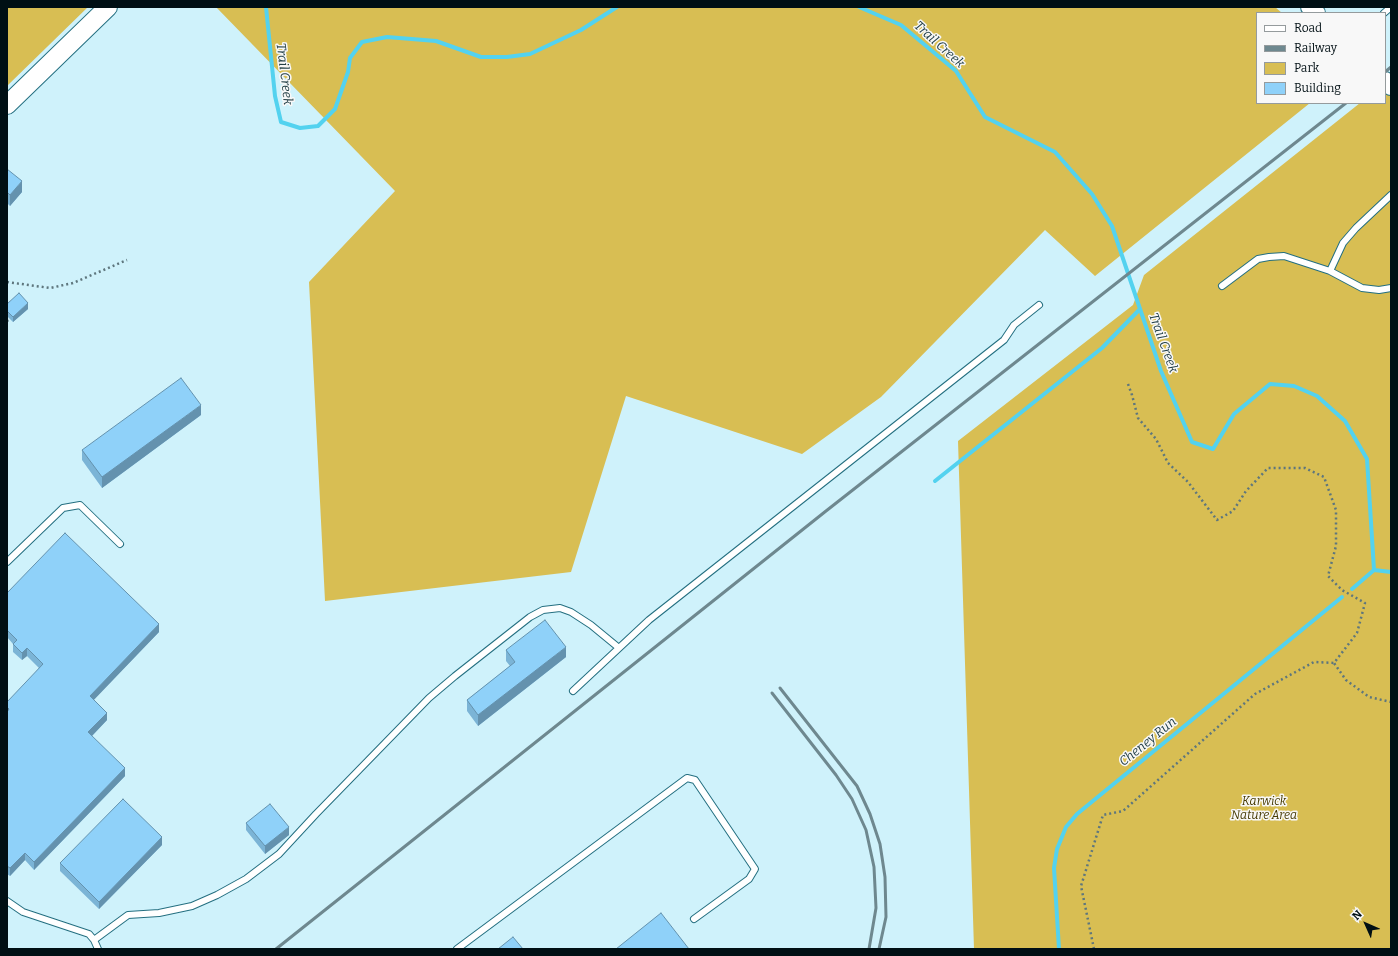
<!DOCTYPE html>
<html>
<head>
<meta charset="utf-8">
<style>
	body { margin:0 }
	#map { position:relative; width:1398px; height:956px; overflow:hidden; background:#cff2fb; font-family:Bitter,serif }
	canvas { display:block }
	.frame { position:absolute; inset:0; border:8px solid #000f14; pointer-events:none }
	.legend { position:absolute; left:1256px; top:12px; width:130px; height:92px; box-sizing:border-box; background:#f8f8f8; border:1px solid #959b9d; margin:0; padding:5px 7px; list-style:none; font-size:12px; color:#000f14 }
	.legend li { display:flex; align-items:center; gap:8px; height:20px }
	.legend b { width:20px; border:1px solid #959b9d }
	.north { position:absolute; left:1346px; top:904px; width:40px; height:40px; -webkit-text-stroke:3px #f8f8f8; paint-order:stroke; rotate:315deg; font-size:11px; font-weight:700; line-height:16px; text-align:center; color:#000f14 }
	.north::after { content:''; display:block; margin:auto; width:14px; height:18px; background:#000f14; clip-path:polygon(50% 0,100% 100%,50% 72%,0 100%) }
</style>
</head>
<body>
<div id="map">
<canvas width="1398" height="956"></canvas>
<div class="frame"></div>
<ul class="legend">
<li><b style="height:5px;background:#fff"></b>Road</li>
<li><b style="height:5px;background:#6e888f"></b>Railway</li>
<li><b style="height:11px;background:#d8be53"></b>Park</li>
<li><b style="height:11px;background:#8fd1f9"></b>Building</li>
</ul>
<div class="north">N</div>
</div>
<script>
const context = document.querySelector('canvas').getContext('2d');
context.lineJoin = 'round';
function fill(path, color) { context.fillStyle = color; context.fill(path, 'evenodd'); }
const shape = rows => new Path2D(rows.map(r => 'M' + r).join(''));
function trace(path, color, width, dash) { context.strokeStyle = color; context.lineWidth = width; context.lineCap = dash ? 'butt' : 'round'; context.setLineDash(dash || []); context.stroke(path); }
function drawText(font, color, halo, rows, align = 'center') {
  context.font = font + ' Bitter,serif'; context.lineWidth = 3; context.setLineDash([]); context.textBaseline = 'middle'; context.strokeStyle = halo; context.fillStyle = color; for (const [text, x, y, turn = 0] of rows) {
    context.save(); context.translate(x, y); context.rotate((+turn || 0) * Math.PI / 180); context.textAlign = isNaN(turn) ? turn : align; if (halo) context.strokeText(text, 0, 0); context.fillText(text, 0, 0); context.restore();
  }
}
fill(shape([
	[7,7,88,7,7,86],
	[216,7,1275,7,1282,13,1257,13,1257,103,1310,103,1095,276,1045,230,881,397,802,454,626,396,571,572,325,601,309,282,395,191],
	[1391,79,1391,949,974,949,958,441,1133,305,1144,275,1360,103,1385,103,1385,84]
]), '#d8be53');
trace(shape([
	[266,7,275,96,281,122,300,128,318,126,335,109,348,72,350,58,362,42,387,37,436,41,481,57,507,57,530,54,581,30,617,7],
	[859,7,901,25,956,71,985,117,1055,152,1092,194,1112,226,1161,371,1192,442,1213,449,1234,414,1270,384,1294,386,1317,396,1345,421,1367,459,1374,570,1391,572],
	[935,481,1102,348,1140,309],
	[1352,589,1374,570],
	[1059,949,1054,868,1057,849,1066,827,1077,814,1342,597]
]), '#53d2ef', 4);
const lane = shape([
	[1384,13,1391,7],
	[1391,195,1356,228,1343,243,1330,271,1362,288,1379,290,1391,288],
	[1222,286,1258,259,1269,257,1284,256,1330,271],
	[7,562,63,508,80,505,120,544],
	[573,691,649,620,1004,340,1014,325,1039,305],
	[7,901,23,912,89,934,94,940,98,949],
	[94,940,128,915,159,913,192,906,217,895,246,879,279,854,316,814,429,698,455,676,530,617,543,610,560,608,571,612,591,625,619,648],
	[457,949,687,778,695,780,755,869,749,879,694,919]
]);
const secondary = shape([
	[1310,7,1316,13],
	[1385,81,1391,86],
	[7,105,108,7]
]);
trace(lane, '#246f80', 8);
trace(secondary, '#246f80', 20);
trace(shape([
	[7,282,50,288,73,283,127,260],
	[7,320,8,322],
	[1128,384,1132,395,1138,418,1156,439,1168,463,1188,482,1217,520,1233,511,1246,491,1268,468,1305,468,1324,477,1336,510,1336,546,1328,576,1342,590,1365,603,1357,633,1334,663,1346,680,1369,697,1391,702],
	[1094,949,1081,886,1103,815,1123,811,1255,694,1314,662,1334,663]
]), '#5e767d', 2.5, [2, 3]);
trace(lane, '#fff', 6);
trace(secondary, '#fff', 18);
trace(shape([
	[1385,72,1391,67],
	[780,688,857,786,870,814,880,844,885,877,886,917,879,949],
	[772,693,836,775,852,799,866,830,874,867,876,908,869,949],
	[276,949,826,511,1346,103]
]), '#6e888f', 3);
fill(shape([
	[7,169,22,192,10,206,7,203],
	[7,304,28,309,13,322,7,316],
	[201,415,102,488,82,460,82,450],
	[7,593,159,632,93,700,107,720,92,736,125,776,34,870,25,860,10,876,7,874,7,707,39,668,27,656,22,660,13,652,13,644,7,637],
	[506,650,566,657,478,726,467,711,467,700,510,666,506,661],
	[246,823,289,835,265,854,246,830],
	[162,845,99,909,60,871,60,863]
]), '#7bb4d6');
fill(shape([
	[22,181,22,192,10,206,10,195],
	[28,303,28,309,13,322,13,317],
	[201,405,201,415,102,488,102,477],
	[159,624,159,632,90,704,90,696],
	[566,647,566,657,478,726,478,715],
	[27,648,27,656,22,660,22,653],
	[107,713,107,720,88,740,88,732],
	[125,768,125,776,34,870,34,862],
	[289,827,289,835,265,854,265,846],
	[162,837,162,845,99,909,99,902],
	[25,853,25,860,10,876,10,868]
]), '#6492ae');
const building = shape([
	[7,169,22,181,10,195,7,192,7,169],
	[19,293,28,303,13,317,7,311,7,304,19,293],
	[181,378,201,405,102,477,82,450,181,378],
	[65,533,159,624,90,696,107,713,88,732,125,768,34,862,25,853,10,868,7,866,7,712,9,709,7,707,7,702,43,664,27,648,22,653,13,644,17,640,7,630,7,593,65,533],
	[545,620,566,647,478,715,467,700,515,662,506,650,545,620],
	[123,799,162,837,99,902,60,863,123,799],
	[270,804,289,827,265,846,246,823,270,804],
	[661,913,689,949,616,949,661,913],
	[513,937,523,949,498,949,513,937]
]);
fill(building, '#8fd1f9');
trace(building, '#6492ae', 1);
drawText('italic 12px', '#473b03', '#f8f8f8', [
	["Karwick",1264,802],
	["Nature Area",1264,816]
]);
drawText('italic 13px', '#233f46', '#f8f8f8', [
	["Trail Creek",939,45,42],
	["Trail Creek",284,74,83],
	["Trail Creek",1163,343,70],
	["Cheney Run",1148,742,-39]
]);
</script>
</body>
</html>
